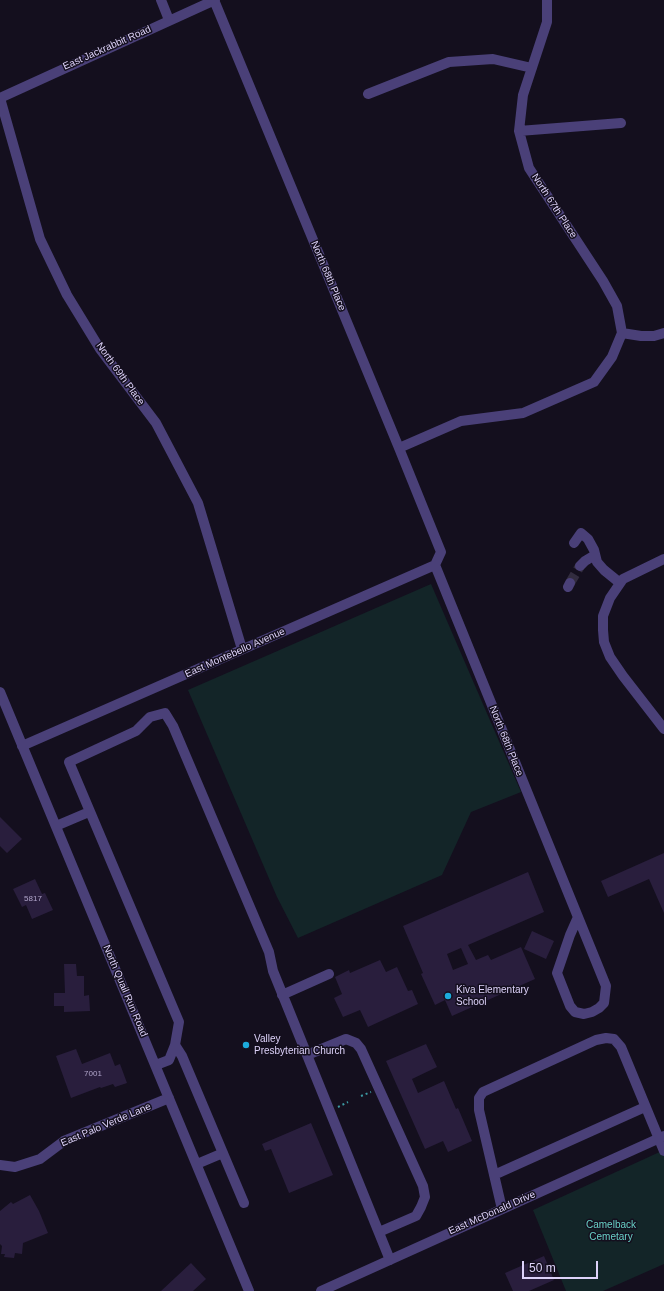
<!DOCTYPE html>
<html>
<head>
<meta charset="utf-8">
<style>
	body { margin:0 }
	#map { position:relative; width:664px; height:1291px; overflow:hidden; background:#140f1e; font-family:Arial,sans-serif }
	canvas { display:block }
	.scale { position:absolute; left:522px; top:1261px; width:76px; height:18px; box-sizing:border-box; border:2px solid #ddd2f9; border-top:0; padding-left:5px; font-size:12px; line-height:14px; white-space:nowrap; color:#ddd2f9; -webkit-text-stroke:3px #140f1e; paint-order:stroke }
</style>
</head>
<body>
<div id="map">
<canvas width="664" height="1291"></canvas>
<div class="scale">50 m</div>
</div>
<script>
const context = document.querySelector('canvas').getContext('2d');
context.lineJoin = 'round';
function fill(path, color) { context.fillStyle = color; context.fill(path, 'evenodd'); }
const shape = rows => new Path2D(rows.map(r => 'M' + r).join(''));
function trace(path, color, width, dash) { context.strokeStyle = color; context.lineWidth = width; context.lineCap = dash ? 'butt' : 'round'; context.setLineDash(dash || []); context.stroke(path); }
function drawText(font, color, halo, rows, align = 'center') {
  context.font = font + ' Arial,sans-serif'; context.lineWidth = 3; context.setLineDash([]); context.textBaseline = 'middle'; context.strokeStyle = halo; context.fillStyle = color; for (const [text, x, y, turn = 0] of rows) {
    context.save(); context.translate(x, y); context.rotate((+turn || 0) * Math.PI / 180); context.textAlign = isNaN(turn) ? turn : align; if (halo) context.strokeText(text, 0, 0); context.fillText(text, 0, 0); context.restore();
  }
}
fill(shape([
	[431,584,521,792,471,812,442,875,298,938,277,897,188,690],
	[664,1150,664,1264,603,1291,566,1291,533,1210]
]), '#132528');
fill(shape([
	[0,817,22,839,7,853,0,846],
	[664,853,664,913,649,879,608,897,601,881],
	[528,872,544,912,468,945,476,960,488,955,491,960,521,947,535,979,452,1016,445,1000,435,1005,421,974,423,973,403,926],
	[461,948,468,964,453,970,447,954],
	[35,879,42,894,45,893,53,910,32,919,26,905,22,907,13,889],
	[532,931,554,941,546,959,524,949],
	[380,960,386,972,397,967,408,991,412,990,418,1004,368,1027,360,1010,343,1017,334,998,342,994,335,977,349,970,350,973],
	[64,964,76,964,77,976,84,976,84,996,89,995,90,1011,64,1012,64,1006,54,1006,54,993,65,993],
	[426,1044,437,1067,412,1079,418,1093,444,1081,456,1109,458,1108,472,1141,448,1152,443,1141,425,1149,386,1061],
	[76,1049,82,1064,110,1053,115,1066,120,1064,127,1083,115,1087,113,1084,101,1088,100,1087,71,1098,56,1056],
	[311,1123,333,1175,289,1193,271,1149,265,1151,262,1144],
	[30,1195,39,1211,48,1233,23,1243,22,1254,15,1253,14,1258,4,1257,5,1254,1,1254,2,1246,0,1244,0,1211,11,1202,13,1204],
	[544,1256,554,1280,529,1291,513,1291,505,1273],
	[191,1263,206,1279,193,1291,161,1291]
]), '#291e3d');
trace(shape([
	[570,583,580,566]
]), '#322c3f', 10, [10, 5]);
trace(shape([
	[361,1096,371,1092],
	[338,1107,348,1102]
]), '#3c9aa3', 2, [2, 3]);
trace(shape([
	[161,0,169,20],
	[215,0,0,98,40,239,67,295,100,349,156,423,198,503,242,649],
	[547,0,547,22,523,95,519,131,529,168,603,281,617,306,622,333],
	[368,94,449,62,493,59,532,68],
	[519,131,621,123],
	[622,333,641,336,654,336,664,333],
	[399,448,461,421,523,413,594,382,612,357,622,333],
	[574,543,581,533,588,539,594,550,597,562,604,570,620,583],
	[664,559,623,579,610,598,603,616,603,630,604,642,610,657,623,676,664,729],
	[435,565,606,986,604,1003,599,1008,592,1012,584,1014,575,1012,570,1006,557,973,570,935,578,917],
	[580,566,585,561,595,555],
	[568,587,570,583],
	[0,692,249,1291],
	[22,746,435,565,441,552,399,448,214,0],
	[56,826,89,812],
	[282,995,329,974],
	[307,1055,346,1039,356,1043,361,1049,423,1186,425,1197,421,1207,416,1216,379,1232],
	[156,1065,169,1060,175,1045],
	[197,1164,223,1153],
	[0,1165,15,1167,40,1159,64,1141,169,1098],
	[494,1175,645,1107],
	[244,1203,182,1056,175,1045,179,1022,69,762,136,731,150,717,165,713,173,726,269,952,273,971,390,1260],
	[502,1209,479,1110,479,1098,483,1092,596,1040,606,1038,614,1039,621,1047,664,1151],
	[321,1291,664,1136]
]), '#4a4078', 10);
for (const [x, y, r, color] of [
	[448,996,4,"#1cabdc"],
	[246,1045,4,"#1cabdc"]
]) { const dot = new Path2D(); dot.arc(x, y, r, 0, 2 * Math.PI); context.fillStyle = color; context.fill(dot); trace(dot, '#140f1e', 1.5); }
drawText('8px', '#b0a5ca', null, [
	["5817",33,899],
	["7001",93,1074]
]);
drawText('10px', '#ddd2f9', '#140f1e', [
	["East Jackrabbit Road",107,48,-24],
	["North 67th Place",554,206,57],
	["North 68th Place",328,276,67],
	["North 69th Place",120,374,54],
	["East Montebello Avenue",235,653,-24],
	["North 68th Place",506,741,68],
	["North Quail Run Road",125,991,67],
	["East Palo Verde Lane",106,1125,-23],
	["East McDonald Drive",492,1213,-24]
]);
drawText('10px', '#ddd2f9', '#140f1e', [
	["Kiva Elementary",456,990],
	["School",456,1002],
	["Valley",254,1039],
	["Presbyterian Church",254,1051]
], 'left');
drawText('10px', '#68d0c6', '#140f1e', [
	["Camelback",611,1225],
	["Cemetary",611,1237]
]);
</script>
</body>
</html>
